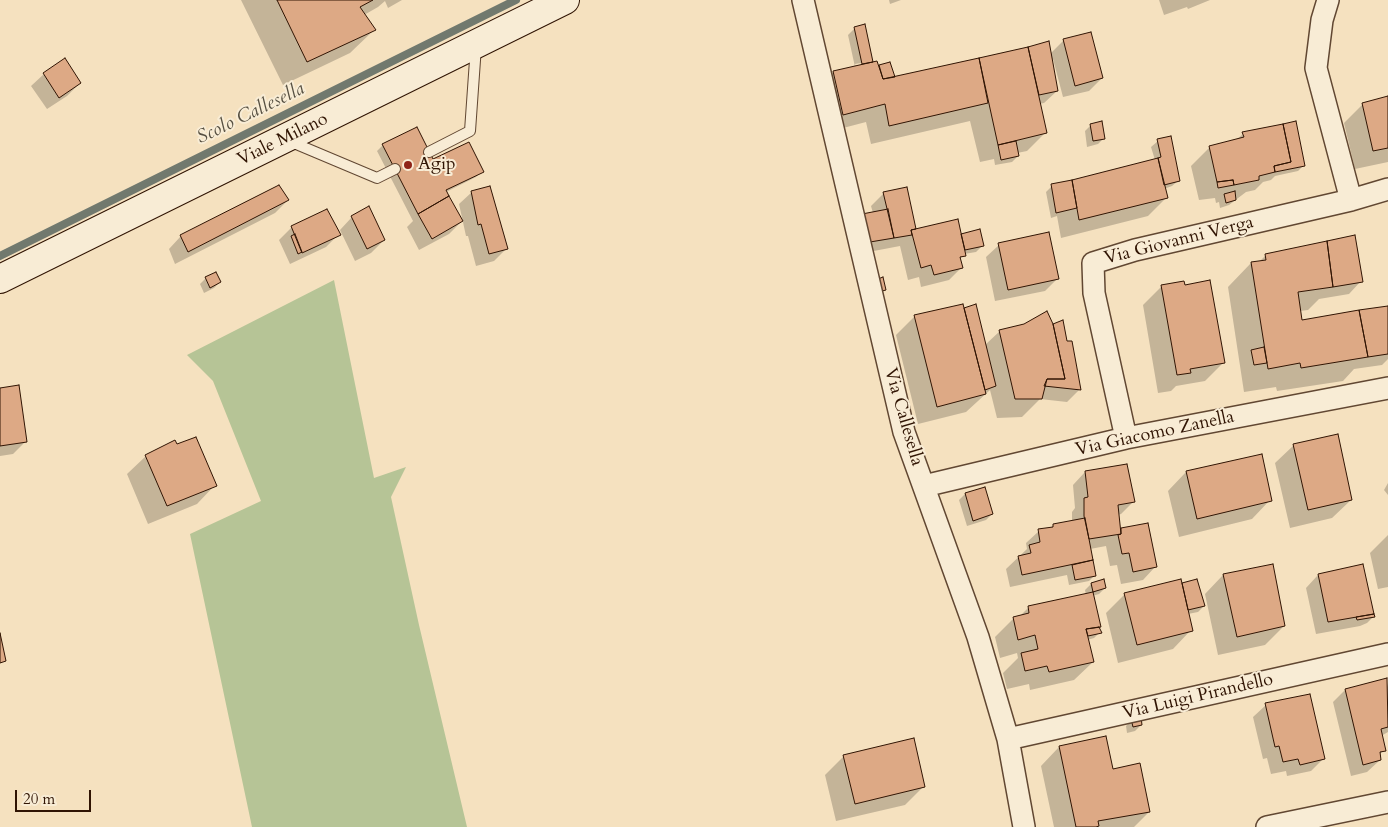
<!DOCTYPE html>
<html>
<head>
<meta charset="utf-8">
<style>
	body { margin:0 }
	#map { position:relative; width:1388px; height:827px; overflow:hidden; background:#f5e1bf; font-family:Cardo,serif }
	canvas { display:block }
	.scale { position:absolute; left:15px; top:790px; width:76px; height:22px; box-sizing:border-box; border:2px solid #301403; border-top:0; padding-left:6px; font-size:15px; line-height:18px; white-space:nowrap; color:#301403; -webkit-text-stroke:4px #f8ecd5; paint-order:stroke }
</style>
</head>
<body>
<div id="map">
<canvas width="1388" height="827"></canvas>
<div class="scale">20 m</div>
</div>
<script>
const context = document.querySelector('canvas').getContext('2d');
context.lineJoin = 'round';
function fill(path, color) { context.fillStyle = color; context.fill(path, 'evenodd'); }
const shape = rows => new Path2D(rows.map(r => 'M' + r).join(''));
function trace(path, color, width, dash) { context.strokeStyle = color; context.lineWidth = width; context.lineCap = dash ? 'butt' : 'round'; context.setLineDash(dash || []); context.stroke(path); }
function drawText(font, color, halo, rows, align = 'center') {
  context.font = font + ' Cardo,serif'; context.lineWidth = 4; context.setLineDash([]); context.textBaseline = 'middle'; context.strokeStyle = halo; context.fillStyle = color; for (const [text, x, y, turn = 0] of rows) {
    context.save(); context.translate(x, y); context.rotate((+turn || 0) * Math.PI / 180); context.textAlign = isNaN(turn) ? turn : align; if (halo) context.strokeText(text, 0, 0); context.fillText(text, 0, 0); context.restore();
  }
}
fill(shape([
	[334,280,374,478,406,467,391,497,419,625,467,827,252,827,190,534,261,501,213,381,187,355]
]), '#b6c496');
fill(shape([
	[241,0,402,0,388,8,385,1,378,7,364,15,374,30,350,53,283,85],
	[889,0,901,0,890,4],
	[1159,0,1210,0,1188,9,1187,7,1164,15],
	[864,26,872,63,878,67,889,64,894,78,1029,48,1050,54,1064,40,1102,78,1089,91,1063,97,1053,59,1051,60,1057,91,1044,103,1039,104,1045,133,1027,151,1017,153,1018,156,1012,162,995,165,994,159,980,162,970,121,871,144,866,122,824,133,815,91,833,72,855,67,848,35,854,29],
	[867,62,867,64,856,67,855,64],
	[44,74,80,83,67,96,47,109,31,86],
	[1388,98,1388,162,1355,169,1344,123,1363,104],
	[1091,125,1104,138,1098,144,1087,147,1085,131],
	[1243,134,1304,165,1298,171,1275,176,1271,180,1263,182,1255,190,1246,192,1229,205,1220,208,1219,202,1216,203,1215,198,1199,200,1191,166,1210,147,1236,140],
	[1158,141,1179,180,1172,186,1164,189,1166,198,1148,216,1061,238,1057,216,1051,218,1046,192,1052,186,1155,160,1151,147],
	[383,145,432,161,482,171,476,177,446,192,462,221,449,234,419,250,407,227,413,221,377,151],
	[472,192,506,249,494,261,476,266,468,236,466,236,459,204],
	[884,193,915,230,960,236,982,246,976,252,964,254,959,260,961,268,949,280,921,287,919,277,908,280,900,246,858,254,873,213,871,206],
	[288,200,275,213,175,264,169,249,181,236],
	[352,217,384,240,371,253,355,261,340,230],
	[292,227,339,234,326,247,290,264,279,240],
	[999,245,1058,278,1045,291,995,301,986,257],
	[1266,255,1361,281,1349,294,1319,299,1308,310,1300,311,1301,321,1388,309,1388,359,1382,365,1354,369,1343,381,1277,391,1276,387,1244,392,1228,287,1251,263,1259,262],
	[206,278,220,282,214,288,204,293,200,284],
	[1183,283,1224,362,1205,381,1176,386,1171,391,1158,393,1143,305,1161,287],
	[915,316,985,345,1000,331,1052,326,1080,389,1067,402,1040,399,1022,417,997,418,990,390,966,412,918,424,896,335],
	[0,389,26,441,13,454,0,456],
	[1294,445,1351,500,1332,518,1290,528,1275,463],
	[146,456,215,485,197,504,148,524,127,474],
	[1261,456,1270,500,1252,519,1179,537,1168,491,1186,472],
	[1085,472,1133,502,1121,514,1118,515,1119,530,1147,524,1155,567,1143,580,1121,584,1117,565,1110,566,1106,546,1090,549,1095,575,1089,581,1069,585,1067,575,1010,587,1006,569,1027,549,1026,543,1039,531,1049,529,1054,525,1072,522,1072,512,1075,508,1073,485],
	[1388,483,1388,495,1384,490],
	[984,488,992,514,986,520,967,526,959,500,965,494],
	[1388,535,1388,589,1388,587,1378,589,1370,553],
	[1223,575,1284,626,1265,645,1218,655,1205,594],
	[1318,575,1373,617,1367,623,1360,626,1316,634,1306,588],
	[1197,580,1204,606,1198,612,1188,614,1191,630,1173,649,1118,663,1106,613,1125,594],
	[1091,584,1105,588,1099,594,1092,596,1100,632,1094,638,1087,640,1093,662,1074,680,1030,690,1029,684,1007,689,1003,673,1018,658,1017,653,1000,658,995,637,1014,618,1019,617,1029,607,1086,595,1085,590],
	[1386,680,1388,687,1388,732,1381,736,1384,750,1379,755,1380,760,1367,772,1351,776,1333,702,1345,690],
	[1266,705,1323,759,1311,771,1287,776,1286,771,1271,774,1267,758,1263,759,1253,717],
	[1132,720,1141,725,1135,731,1127,733,1126,726],
	[1059,747,1112,770,1149,812,1134,827,1054,827,1041,766],
	[844,756,924,786,905,805,836,821,825,775]
]), '#0003');
trace(shape([
	[0,256,516,0]
]), '#71796e', 8);
const building = shape([
	[277,0,373,0,360,7,376,30,307,62,277,0],
	[865,24,873,62,862,64,854,27,865,24],
	[1091,32,1103,78,1075,86,1063,39,1091,32],
	[1049,41,1058,91,1039,95,1028,47,1049,41],
	[1028,47,1047,133,998,145,979,58,1028,47],
	[65,58,81,83,59,98,43,73,65,58],
	[979,58,988,103,889,126,885,104,843,115,833,71,877,61,883,79,979,58],
	[890,62,895,77,883,79,879,65,890,62],
	[1388,96,1388,148,1373,151,1362,103,1388,96],
	[1102,121,1105,139,1093,141,1090,124,1102,121],
	[1296,121,1305,166,1275,172,1274,166,1291,162,1283,124,1296,121],
	[1283,124,1291,162,1274,166,1275,172,1259,176,1259,180,1234,185,1233,180,1217,182,1209,146,1244,137,1242,132,1283,124],
	[417,127,433,159,469,142,484,172,446,190,449,196,418,214,382,144,417,127],
	[1171,136,1180,181,1164,185,1158,158,1161,157,1157,139,1171,136],
	[1016,141,1019,156,1001,160,998,145,1016,141],
	[1158,158,1168,198,1079,220,1072,180,1158,158],
	[1072,180,1077,208,1056,213,1051,184,1072,180],
	[1233,180,1234,185,1218,188,1217,182,1233,180],
	[279,185,289,200,188,252,180,235,279,185],
	[490,186,508,249,489,254,481,224,478,225,471,191,490,186],
	[907,187,916,229,911,230,912,235,894,238,883,192,907,187],
	[1235,191,1236,200,1226,203,1224,194,1235,191],
	[449,196,463,221,432,239,418,214,449,196],
	[369,206,385,240,367,249,351,216,369,206],
	[327,209,341,235,302,253,291,226,327,209],
	[888,209,894,238,870,242,862,214,888,209],
	[958,219,966,256,960,257,963,268,934,275,931,265,921,268,911,230,958,219],
	[980,229,984,246,965,250,961,234,980,229],
	[1049,232,1059,279,1008,290,998,243,1049,232],
	[295,234,302,252,298,254,291,236,295,234],
	[1355,235,1363,282,1333,287,1327,241,1355,235],
	[1327,241,1333,287,1298,292,1302,320,1359,310,1368,357,1301,368,1300,363,1268,369,1251,262,1266,260,1265,254,1327,241],
	[216,272,221,282,210,288,205,277,216,272],
	[883,277,886,290,882,291,878,279,883,277],
	[1210,280,1225,363,1190,369,1191,373,1177,375,1161,285,1184,281,1185,285,1210,280],
	[963,304,986,394,937,407,914,315,963,304],
	[976,304,996,386,985,390,964,308,976,304],
	[1388,306,1388,354,1368,357,1359,310,1388,306],
	[1047,311,1053,324,1065,379,1047,379,1042,399,1015,399,999,330,1024,324,1047,311],
	[1063,320,1067,341,1072,341,1081,390,1044,386,1047,379,1065,379,1053,324,1063,320],
	[1264,347,1267,363,1254,365,1251,350,1264,347],
	[19,385,27,442,0,446,0,388,19,385],
	[1338,434,1352,500,1308,510,1293,444,1338,434],
	[196,437,217,486,167,506,145,455,175,440,177,444,196,437],
	[1262,454,1272,501,1197,519,1186,471,1262,454],
	[1127,464,1135,502,1118,505,1121,534,1089,539,1084,516,1084,498,1088,497,1085,471,1127,464],
	[985,487,993,514,973,521,965,493,985,487],
	[1085,518,1093,560,1022,575,1018,556,1031,553,1029,545,1040,542,1038,529,1053,527,1053,524,1085,518],
	[1148,523,1157,567,1133,572,1129,553,1122,554,1118,535,1121,534,1121,528,1148,523],
	[1093,560,1096,576,1075,580,1072,565,1093,560],
	[1273,564,1285,626,1237,637,1223,574,1273,564],
	[1363,564,1374,614,1328,622,1318,574,1363,564],
	[1104,579,1106,588,1093,592,1091,583,1104,579],
	[1181,579,1193,631,1137,645,1124,593,1181,579],
	[1197,579,1205,606,1188,610,1182,583,1197,579],
	[1093,592,1101,627,1086,629,1094,662,1049,672,1047,666,1025,671,1021,653,1038,649,1035,635,1018,640,1013,617,1029,613,1028,606,1093,592],
	[1374,614,1375,617,1357,620,1356,617,1374,614],
	[1099,627,1102,633,1088,636,1086,629,1099,627],
	[0,633,6,661,0,663,0,633],
	[1387,678,1388,727,1381,729,1386,751,1380,752,1381,760,1363,765,1345,689,1387,678],
	[1310,694,1325,759,1300,765,1298,759,1283,762,1279,746,1275,747,1265,703,1310,694],
	[1141,717,1142,725,1133,727,1131,719,1141,717],
	[1106,736,1113,769,1140,763,1150,812,1098,821,1099,826,1096,827,1076,827,1059,746,1106,736],
	[914,738,925,787,855,804,843,755,914,738]
]);
fill(building, '#dda985');
trace(building, '#301403', 1);
const service = shape([
	[289,141,377,178,395,169],
	[429,152,470,131,476,46]
]);
const minor = shape([
	[803,0,904,432,978,637,1008,739,1024,827],
	[1328,0,1322,20,1316,68,1351,200],
	[1126,438,1094,293,1093,263,1135,250,1351,200,1388,189],
	[924,486,1126,438,1388,388],
	[1008,739,1388,654],
	[1267,827,1388,802]
]);
const secondary = shape([
	[0,279,565,0]
]);
trace(service, '#614732', 12);
trace(minor, '#614732', 24);
trace(secondary, '#301403', 30);
trace(service, '#f8ecd5', 10);
trace(minor, '#f8ecd5', 21);
trace(secondary, '#f8ecd5', 28);
for (const [x, y, r, color] of [
	[408,165,5,"#8f2418"]
]) { const dot = new Path2D(); dot.arc(x, y, r, 0, 2 * Math.PI); context.fillStyle = color; context.fill(dot); trace(dot, '#f8ecd5', 2); }
drawText('18px', '#301403', '#f8ecd5', [
	["Viale Milano",283,140,-26],
	["Via Giovanni Verga",1179,241,-14],
	["Via Callesella",903,417,74],
	["Via Giacomo Zanella",1155,434,-12],
	["Via Luigi Pirandello",1198,697,-13]
]);
drawText('18px', '#301403', '#f8ecd5', [
	["Agip",418,165]
], 'left');
drawText('italic 19px', '#564f41', '#f8ecd5', [
	["Scolo Callesella",251,114,-26]
]);
</script>
</body>
</html>
